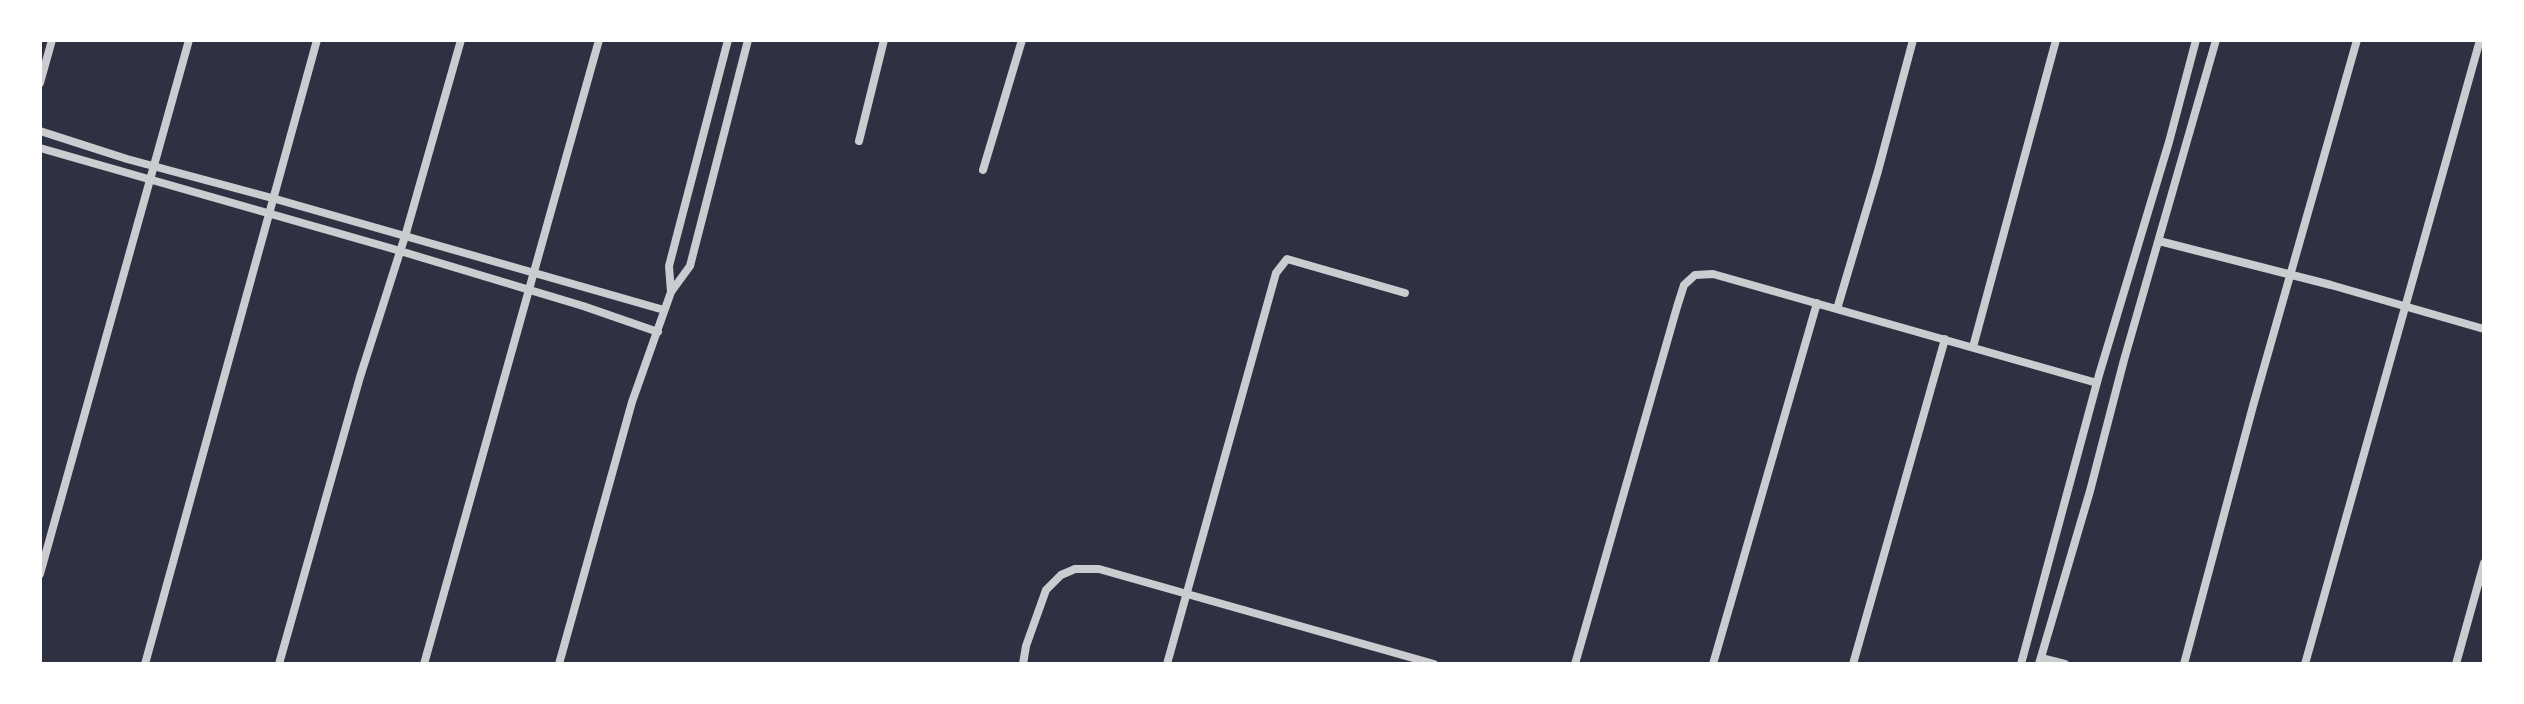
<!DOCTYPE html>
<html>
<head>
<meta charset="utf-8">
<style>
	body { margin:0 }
	#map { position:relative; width:2524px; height:704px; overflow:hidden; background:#2d3142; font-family:"Work Sans",sans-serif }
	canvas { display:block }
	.frame { position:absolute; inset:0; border:42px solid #fff; pointer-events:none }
</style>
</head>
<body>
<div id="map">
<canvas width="2524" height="704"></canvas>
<div class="frame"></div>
</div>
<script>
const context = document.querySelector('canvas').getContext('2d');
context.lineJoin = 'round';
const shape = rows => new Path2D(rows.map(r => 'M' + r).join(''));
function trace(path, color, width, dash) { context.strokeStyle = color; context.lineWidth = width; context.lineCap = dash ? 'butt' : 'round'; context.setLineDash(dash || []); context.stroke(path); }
trace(shape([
	[40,83,52,40],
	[40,131,127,159,272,198,664,310],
	[859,141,884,40],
	[40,148,390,248,583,306,658,332],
	[983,170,1022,40],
	[2159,241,2331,285,2484,329],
	[671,292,669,266,728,40],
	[1837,309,1878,171,1913,40],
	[1973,347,2056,40],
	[40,574,189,40],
	[2041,658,2065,664],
	[145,664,317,40],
	[279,664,360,377,406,233,461,40],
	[424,664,599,40],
	[559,664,632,402,671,292,690,266,748,40],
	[1023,664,1026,646,1046,590,1061,575,1075,569,1099,569,1434,664],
	[1167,664,1276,273,1287,259,1405,293],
	[1575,664,1677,307,1684,285,1695,275,1713,274,2097,383],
	[1713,664,1817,303],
	[1853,664,1945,339],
	[2021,664,2099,375,2169,142,2196,40],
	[2039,664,2090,491,2124,360,2216,40],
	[2184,664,2253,406,2357,40],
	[2305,664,2480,40],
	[2456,664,2484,563]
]), '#caccd0', 8);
</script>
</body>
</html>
